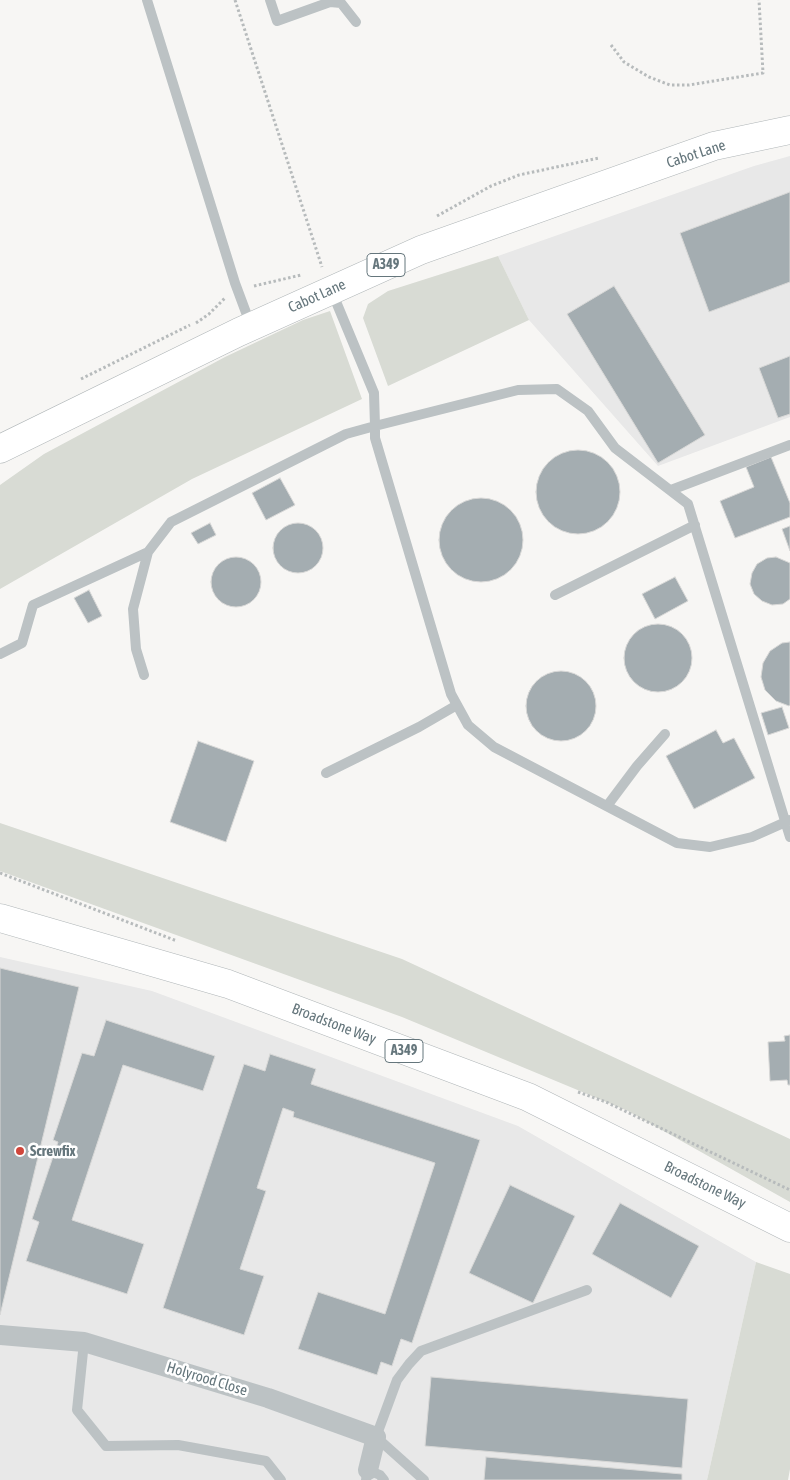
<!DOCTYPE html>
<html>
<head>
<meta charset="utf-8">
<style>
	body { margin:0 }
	canvas { display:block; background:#f7f6f4 }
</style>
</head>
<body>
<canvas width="790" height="1480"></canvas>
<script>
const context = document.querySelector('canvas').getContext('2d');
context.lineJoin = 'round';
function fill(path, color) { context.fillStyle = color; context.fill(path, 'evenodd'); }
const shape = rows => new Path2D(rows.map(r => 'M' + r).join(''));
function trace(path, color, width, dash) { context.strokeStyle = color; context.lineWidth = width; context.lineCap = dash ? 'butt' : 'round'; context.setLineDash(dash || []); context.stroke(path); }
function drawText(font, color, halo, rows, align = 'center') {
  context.font = font + ' "Asap Condensed",sans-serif'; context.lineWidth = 5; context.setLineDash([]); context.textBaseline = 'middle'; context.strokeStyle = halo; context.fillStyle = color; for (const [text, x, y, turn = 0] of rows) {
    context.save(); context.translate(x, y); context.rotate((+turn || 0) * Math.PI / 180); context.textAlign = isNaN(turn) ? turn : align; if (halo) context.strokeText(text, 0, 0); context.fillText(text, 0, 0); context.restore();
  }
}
fill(shape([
	[790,156,790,417,658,466,529,320,498,256,754,166],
	[0,957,152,991,518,1126,756,1262,707,1480,0,1480]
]), '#e8e8e8');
fill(shape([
	[498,256,529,320,388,386,363,318,368,304,388,291],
	[330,311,362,399,192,479,0,589,0,485,44,454,225,357,303,320],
	[0,823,402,959,790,1139,790,1202,628,1111,402,1017,0,871],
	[756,1262,790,1274,790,1469,788,1480,707,1480]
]), '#d8dbd4');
const building = shape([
	[790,192,790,282,709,312,680,233,790,192],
	[614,286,705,435,658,463,567,314,614,286],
	[790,356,790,414,778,418,759,368,790,356],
	'536 492a42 42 0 1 1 84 0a42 42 0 1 1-84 0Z',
	[771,457,790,503,790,517,735,538,720,501,754,487,746,467,771,457],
	[280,478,295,505,266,520,252,493,280,478],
	'439 540a42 42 0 1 1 84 0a42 42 0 1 1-84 0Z',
	'273 548a25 25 0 1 1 50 0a25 25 0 1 1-50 0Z',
	[210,523,216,535,198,544,191,533,210,523],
	[790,526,790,551,782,529,790,526],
	[776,557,790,563,790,599,783,604,772,605,762,601,754,594,750,584,752,573,757,564,767,558,776,557],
	'211 582a25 25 0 1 1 50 0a25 25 0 1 1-50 0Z',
	[675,577,688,601,655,619,642,594,675,577],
	[89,590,102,616,88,623,74,598,89,590],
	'624 658a34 34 0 1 1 68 0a34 34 0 1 1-68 0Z',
	[790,642,790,705,789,706,776,701,765,690,761,677,763,663,770,651,782,643,790,642],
	'526 706a35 35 0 1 1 70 0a35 35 0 1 1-70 0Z',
	[782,707,789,728,768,735,761,713,782,707],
	[716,730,723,743,734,738,755,778,694,809,666,756,716,730],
	[198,741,254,761,226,842,170,822,198,741],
	[0,968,79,987,0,1315,0,968],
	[106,1020,215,1056,203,1091,123,1065,72,1220,144,1244,127,1294,26,1261,39,1222,32,1219,58,1142,53,1140,82,1053,94,1056,106,1020],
	[790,1035,790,1085,788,1085,787,1080,770,1081,768,1042,785,1041,784,1036,790,1035],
	[270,1054,316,1069,311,1084,480,1140,412,1343,401,1339,392,1366,381,1362,377,1375,298,1349,318,1292,385,1314,435,1163,293,1117,294,1112,283,1108,257,1188,266,1191,240,1269,264,1276,244,1335,163,1308,244,1064,265,1071,270,1054],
	[510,1185,575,1216,533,1303,469,1273,510,1185],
	[620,1203,699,1246,671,1298,592,1254,620,1203],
	[431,1377,688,1399,682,1468,425,1446,431,1377],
	[486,1457,682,1474,682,1480,484,1480,486,1457]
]);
fill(building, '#a4adb1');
trace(building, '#d8d8d7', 1);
const primary = shape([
	[0,449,239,332,421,250,714,146,790,130],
	[0,918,228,984,528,1097,790,1228]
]);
trace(primary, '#b0b6b8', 29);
trace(shape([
	[235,0,322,267],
	[611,45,624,62,649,77,670,85,689,85,763,73,759,0],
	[437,216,491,186,519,175,599,158],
	[254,286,301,275],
	[196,323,209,314,225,298],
	[81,379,190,325],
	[0,873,177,941],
	[578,1092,606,1102,790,1190]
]), '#b7bbbc', 3, [2.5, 2.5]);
trace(shape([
	[147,0,235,283,251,326],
	[270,0,277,21,330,2,341,3,356,22],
	[332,292,374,393,375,426,518,390,557,389,588,411,615,448,688,504,790,837],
	[671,490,790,445],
	[555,595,695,525],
	[0,654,22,643,33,605,148,552,171,522,346,434,375,426,375,438,451,694,468,725,494,747,677,843,710,847,752,837,790,820],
	[144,675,136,649,133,609,148,552],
	[326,773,419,727,457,705],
	[607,806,637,766,665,734],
	[84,1342,77,1410,106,1446,178,1445,266,1461,281,1480],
	[366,1480,368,1470,380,1475,384,1480],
	[424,1480,376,1437,397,1380,409,1364,421,1351,587,1290]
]), '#bcc2c4', 10);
trace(shape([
	[0,1335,84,1342,268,1398,376,1437,368,1470]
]), '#bcc2c4', 20);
trace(primary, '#fff', 28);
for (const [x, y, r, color] of [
	[20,1151,5,"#d0463b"]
]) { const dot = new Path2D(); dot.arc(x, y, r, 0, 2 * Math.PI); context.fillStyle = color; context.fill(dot); trace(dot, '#fff', 2); }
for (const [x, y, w] of [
	[386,265,38],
	[404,1051,38]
]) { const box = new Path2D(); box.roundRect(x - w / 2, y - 11.5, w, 23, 4); context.fillStyle = '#fff'; context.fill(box); trace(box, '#65767c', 1); }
drawText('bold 14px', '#65767c', null, [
	["A349",386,265],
	["A349",404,1051]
]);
drawText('15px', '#65767c', '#fff', [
	["Cabot Lane",696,154,-18],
	["Cabot Lane",317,296,-24],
	["Broadstone Way",334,1024,21],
	["Broadstone Way",705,1185,26],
	["Holyrood Close",207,1379,17]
]);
drawText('bold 15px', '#65767c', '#fff', [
	["Screwfix",30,1151]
], 'left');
</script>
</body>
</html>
